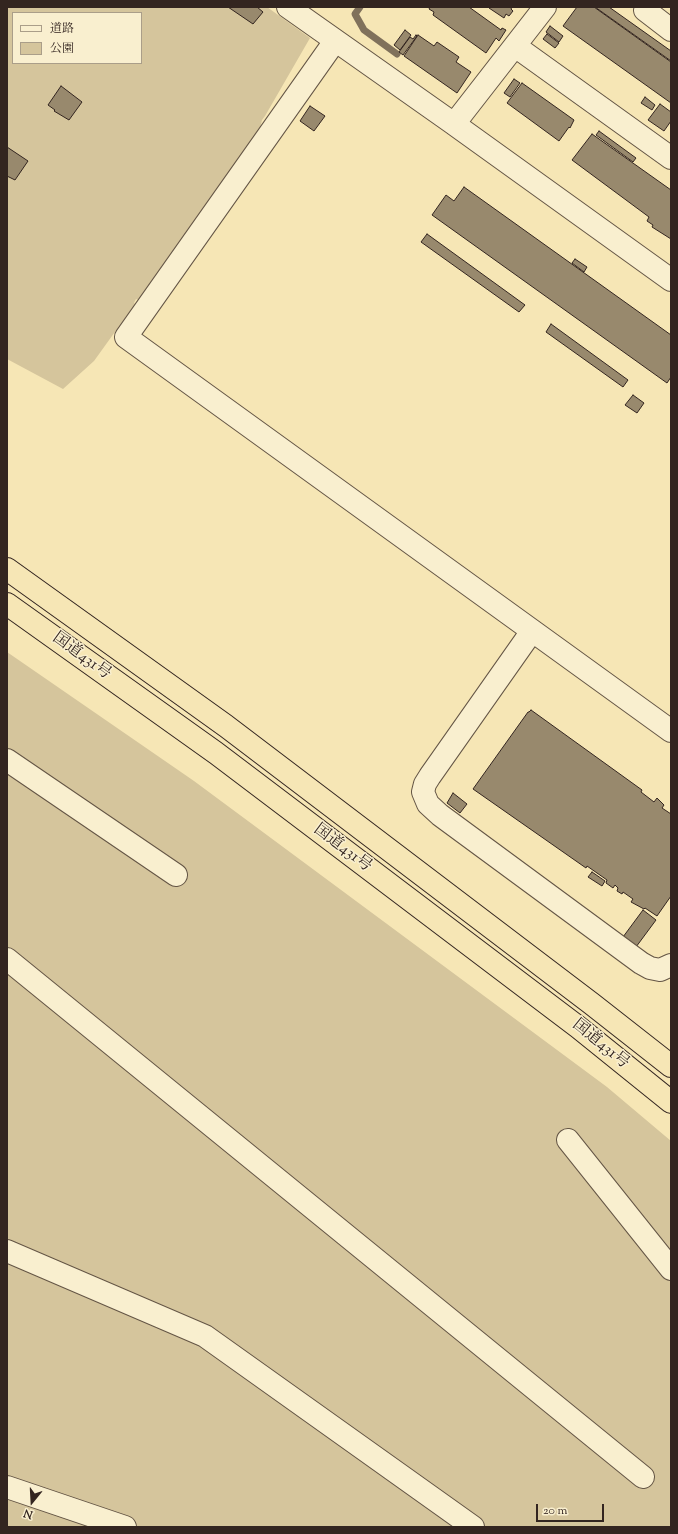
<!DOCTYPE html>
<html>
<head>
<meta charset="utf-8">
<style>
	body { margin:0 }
	#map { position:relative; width:678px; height:1534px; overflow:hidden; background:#f6e6b5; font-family:"Sorts Mill Goudy","Noto Serif JP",serif }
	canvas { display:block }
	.frame { position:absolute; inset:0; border:8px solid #332520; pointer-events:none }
	.legend { position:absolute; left:12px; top:12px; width:130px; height:52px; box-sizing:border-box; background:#f9efcf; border:1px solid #aa9e89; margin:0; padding:5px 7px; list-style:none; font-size:12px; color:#332520 }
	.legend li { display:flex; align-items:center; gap:8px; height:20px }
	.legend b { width:20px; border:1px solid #aa9e89 }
	.north { position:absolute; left:12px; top:1482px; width:40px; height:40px; -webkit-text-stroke:3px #f9efcf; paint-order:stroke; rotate:198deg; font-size:11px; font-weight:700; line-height:16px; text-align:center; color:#332520 }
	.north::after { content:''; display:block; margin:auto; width:14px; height:18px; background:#332520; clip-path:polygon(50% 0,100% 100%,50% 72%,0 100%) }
	.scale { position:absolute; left:536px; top:1504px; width:68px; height:18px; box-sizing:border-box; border:2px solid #332520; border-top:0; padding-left:5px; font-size:12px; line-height:14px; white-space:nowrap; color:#332520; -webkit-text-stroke:3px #f9efcf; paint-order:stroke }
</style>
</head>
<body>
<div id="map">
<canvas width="678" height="1534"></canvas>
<div class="frame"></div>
<ul class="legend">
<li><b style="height:5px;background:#f9efcf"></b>道路</li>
<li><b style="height:11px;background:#d5c59c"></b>公園</li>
</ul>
<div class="north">N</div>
<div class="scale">20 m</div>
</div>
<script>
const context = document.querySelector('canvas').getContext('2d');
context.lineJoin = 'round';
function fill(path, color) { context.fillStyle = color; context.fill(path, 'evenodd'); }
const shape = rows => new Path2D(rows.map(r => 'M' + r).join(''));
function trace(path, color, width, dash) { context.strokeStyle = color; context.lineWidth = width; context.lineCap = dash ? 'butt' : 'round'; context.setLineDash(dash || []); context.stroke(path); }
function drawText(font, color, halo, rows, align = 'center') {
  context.font = font + ' "Sorts Mill Goudy","Noto Serif JP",serif'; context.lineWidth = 3; context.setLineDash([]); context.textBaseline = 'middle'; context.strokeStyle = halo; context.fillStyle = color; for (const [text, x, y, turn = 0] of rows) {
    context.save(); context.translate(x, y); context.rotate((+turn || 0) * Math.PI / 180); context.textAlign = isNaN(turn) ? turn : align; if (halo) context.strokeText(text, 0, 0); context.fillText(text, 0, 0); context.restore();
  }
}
fill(shape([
	[7,7,267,7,310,38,265,116,262,120,260,128,138,300,136,299,134,303,135,304,94,361,63,389,7,359],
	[13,13,141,13,141,63,13,63],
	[7,652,194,781,607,1087,671,1141,671,1527,7,1527]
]), '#d5c59c');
trace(shape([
	[360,7,355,14,364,30,397,54]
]), '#80715b', 7);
const building = shape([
	[228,7,257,7,263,12,253,24,228,7],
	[430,7,469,7,501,30,502,28,506,30,499,41,496,38,486,53,433,15,434,12,429,9,430,7],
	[490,7,512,7,511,9,513,11,509,16,506,14,504,18,489,8,490,7],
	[577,7,594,7,671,62,671,103,563,26,577,7],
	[595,7,609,7,671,51,671,61,595,7],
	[550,26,563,36,559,42,546,32,550,26],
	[405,30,411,35,400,50,394,45,405,30],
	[547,34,559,43,555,48,543,39,547,34],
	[416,35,417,36,403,55,399,52,410,37,413,39,416,35],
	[418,35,434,46,437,42,459,57,456,62,471,72,457,93,404,56,418,35],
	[514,79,520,83,510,97,504,93,514,79],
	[522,83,574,120,570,128,569,127,559,141,507,103,522,83],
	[61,86,82,102,69,120,54,111,55,110,48,105,61,86],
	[645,97,655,105,652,110,641,103,645,97],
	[660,104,671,112,671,121,664,131,648,120,660,104],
	[310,106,325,116,314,131,300,121,310,106],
	[599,131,636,158,633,162,596,135,599,131],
	[592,134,671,190,671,239,652,227,653,225,647,221,649,217,572,160,592,134],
	[7,147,28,161,15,180,7,176,7,147],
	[464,187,671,335,671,377,667,383,432,215,446,195,454,201,464,187],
	[427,234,525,305,519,312,421,242,427,234],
	[575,259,587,267,584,272,572,263,575,259],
	[551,324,628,380,623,387,546,332,551,324],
	[633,395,644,403,637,413,625,405,633,395],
	[531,710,642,790,641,792,654,802,657,798,664,805,662,808,671,814,671,896,657,916,645,908,644,909,631,902,633,899,623,892,622,894,617,891,618,888,615,885,613,888,606,883,607,880,587,866,586,868,473,789,528,712,529,712,531,710],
	[453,793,467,804,460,813,447,803,453,793],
	[592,872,605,881,602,886,588,877,592,872],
	[643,910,656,920,636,947,623,937,643,910]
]);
fill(building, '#98896d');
trace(building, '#332520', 1);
const minor = shape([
	[288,7,454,124,545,7],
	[645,10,671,30],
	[335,41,126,337,671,731],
	[515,46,671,158],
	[454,124,671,280],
	[532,631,430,776,425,784,423,792,428,804,440,815,641,963,650,968,660,970,671,965],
	[7,760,176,875],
	[7,959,643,1477],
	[568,1140,671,1269],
	[7,1251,205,1336,473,1527],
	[7,1487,125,1527]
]);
const highway = shape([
	[7,569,226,726,592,1004,671,1066],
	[7,604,216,753,578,1027,671,1102]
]);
trace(minor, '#645545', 24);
trace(highway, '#332520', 24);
trace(minor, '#f9efcf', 22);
trace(highway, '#f6e6b5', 22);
drawText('16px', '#332520', '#f9efcf', [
	["国道431号",81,657,36],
	["国道431号",342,849,37],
	["国道431号",600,1045,39]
]);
</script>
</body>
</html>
